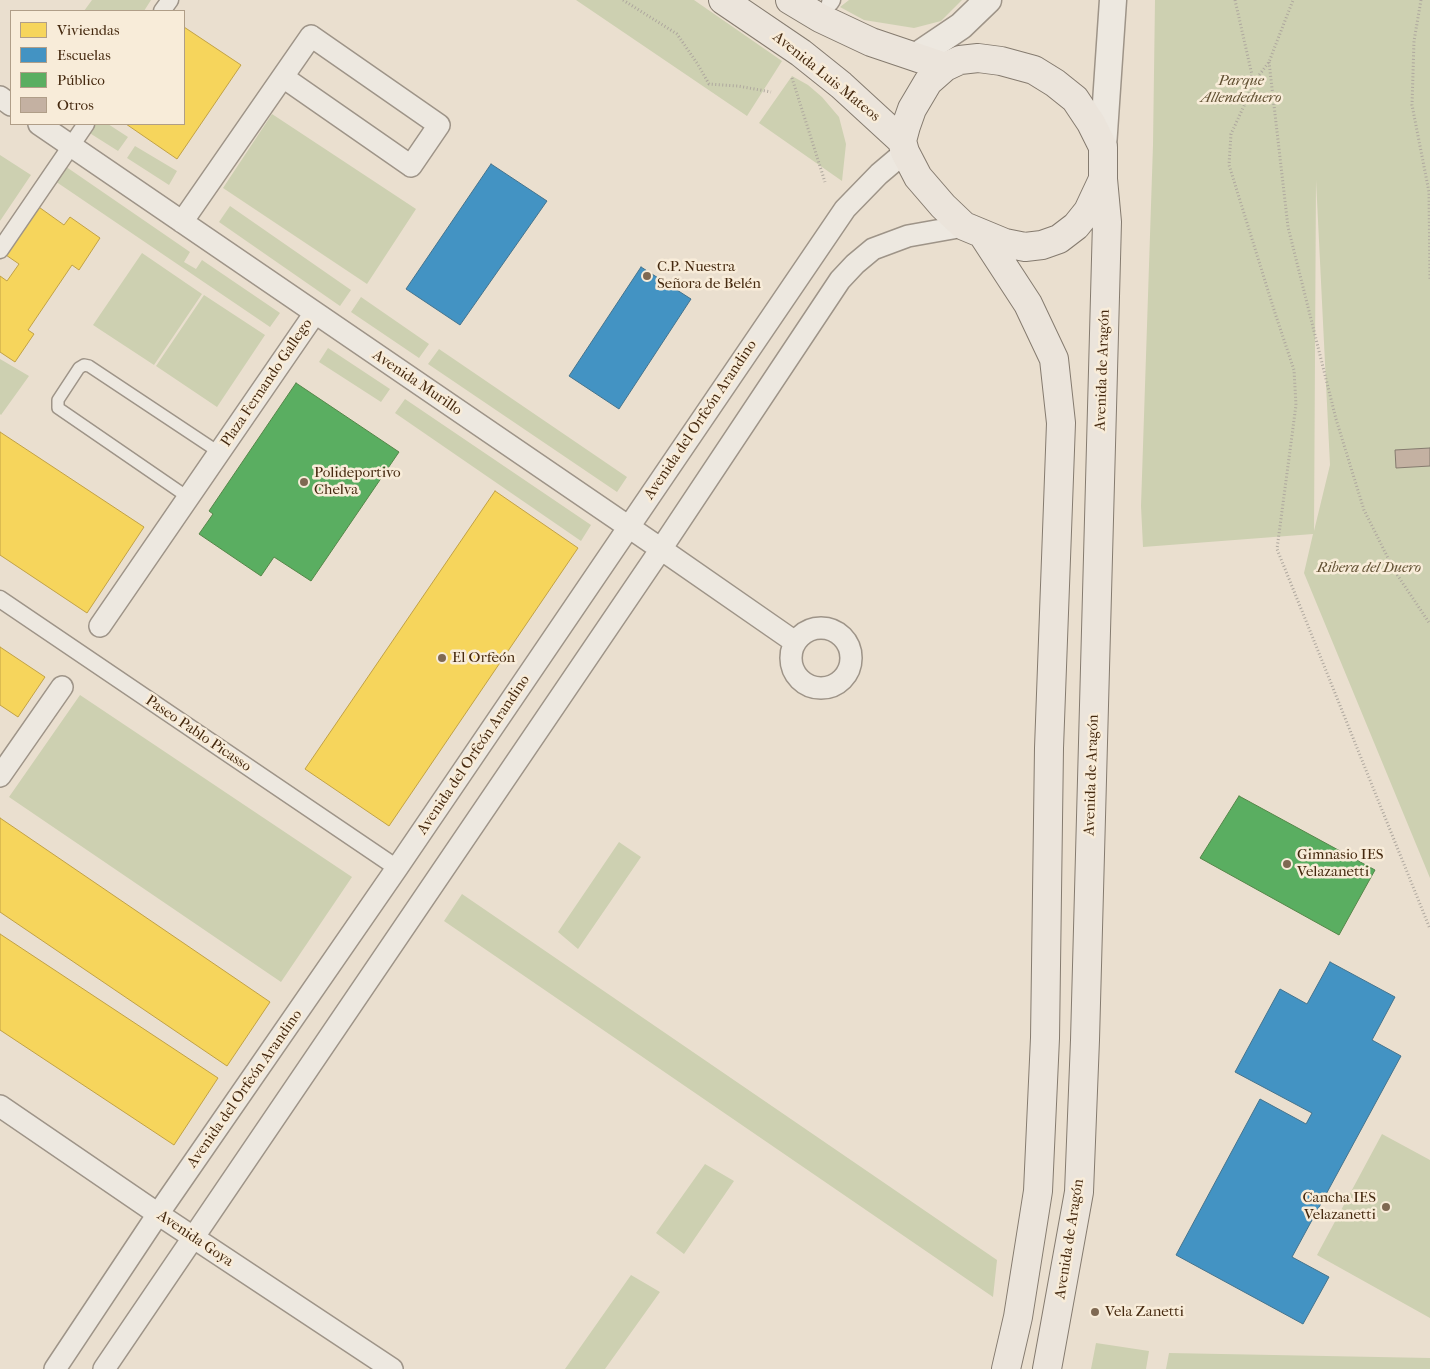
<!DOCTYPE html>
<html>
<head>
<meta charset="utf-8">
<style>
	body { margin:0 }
	#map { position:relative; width:1430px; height:1369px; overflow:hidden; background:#eadfcf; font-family:"IM FELL French Canon",serif }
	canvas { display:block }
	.legend { position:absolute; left:10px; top:10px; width:175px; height:115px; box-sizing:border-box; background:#f8ecd9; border:1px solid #b09e88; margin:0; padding:6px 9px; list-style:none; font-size:15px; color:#45290f }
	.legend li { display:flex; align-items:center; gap:10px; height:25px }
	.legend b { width:25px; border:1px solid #b09e88 }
</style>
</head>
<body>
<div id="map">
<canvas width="1430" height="1369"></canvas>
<ul class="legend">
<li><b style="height:14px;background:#f6d55c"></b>Viviendas</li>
<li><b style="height:14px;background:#4393c3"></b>Escuelas</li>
<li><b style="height:14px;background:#5aae61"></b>Público</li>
<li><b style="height:14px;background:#c4b1a2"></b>Otros</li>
</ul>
</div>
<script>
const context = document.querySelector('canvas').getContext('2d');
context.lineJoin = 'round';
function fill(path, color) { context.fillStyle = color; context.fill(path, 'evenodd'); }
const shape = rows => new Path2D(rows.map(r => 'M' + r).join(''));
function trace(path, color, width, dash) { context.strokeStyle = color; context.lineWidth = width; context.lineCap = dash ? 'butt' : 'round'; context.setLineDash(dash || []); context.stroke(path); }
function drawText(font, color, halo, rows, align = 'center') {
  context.font = font + ' "IM FELL French Canon",serif'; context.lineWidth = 5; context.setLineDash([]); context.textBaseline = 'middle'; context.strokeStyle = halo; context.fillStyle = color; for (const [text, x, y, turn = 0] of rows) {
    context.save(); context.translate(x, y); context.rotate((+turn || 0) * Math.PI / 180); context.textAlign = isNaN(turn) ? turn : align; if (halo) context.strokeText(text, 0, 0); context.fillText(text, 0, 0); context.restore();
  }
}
fill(shape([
	[92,0,151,0,144,11,84,11],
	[576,0,694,0,782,61,747,116],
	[849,0,962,0,941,21,914,28,864,20,840,7],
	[1155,0,1430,0,1430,878,1304,573,1313,534,1143,547,1141,506,1153,145],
	[1316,180,1330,465,1314,531],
	[792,76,808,85,822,97,839,117,846,144,842,181,759,123],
	[272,114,416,209,367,284,223,188],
	[93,124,108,124,128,137,118,151,88,132],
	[135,146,177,171,169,185,127,158],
	[0,155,31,175,0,221],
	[62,164,190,252,184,262,196,269,202,260,280,313,270,327,52,179],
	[230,206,351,290,340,306,219,222],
	[142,253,202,294,154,365,93,325],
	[204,295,265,335,217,407,156,366],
	[361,297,429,344,419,358,351,312],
	[328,348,390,389,381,402,319,362],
	[439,349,627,477,617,492,428,364],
	[0,359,29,376,1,415,0,414],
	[405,399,591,525,581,541,395,413],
	[80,695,352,877,281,982,9,797],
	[619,842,641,857,578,949,558,932],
	[462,894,997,1260,993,1297,444,921],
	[1382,1134,1430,1160,1430,1318,1317,1255],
	[705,1164,734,1181,684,1254,656,1233],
	[631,1275,660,1292,605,1369,565,1369],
	[1096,1343,1149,1351,1146,1369,1091,1369],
	[1169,1353,1430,1358,1430,1369,1166,1369]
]), '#cdd0b1');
const homes = shape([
	[184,27,241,65,177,159,126,124,184,124,184,27],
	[36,205,64,225,70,217,100,238,79,270,72,265,28,330,34,334,15,362,0,352,0,276,7,281,19,264,3,253,36,205],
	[0,432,144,527,87,613,0,555,0,432],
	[495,491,578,548,389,826,305,769,495,491],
	[0,647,45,677,18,717,0,705,0,647],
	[0,818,270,1002,227,1066,0,912,0,818],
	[0,934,218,1078,174,1145,0,1030,0,934]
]);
fill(homes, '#f6d55c');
trace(homes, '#c1a145', 1);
const schools = shape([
	[491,164,547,201,460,325,406,289,491,164],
	[641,267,691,299,619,409,569,376,641,267],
	[1330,962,1395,997,1372,1040,1401,1056,1292,1257,1329,1277,1303,1324,1176,1255,1260,1099,1306,1124,1312,1113,1235,1072,1280,989,1307,1004,1330,962]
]);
fill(schools, '#4393c3');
trace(schools, '#44738d', 1);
const public = shape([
	[296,383,399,452,311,581,274,557,261,576,199,534,213,514,209,511,296,383],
	[1239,796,1375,870,1339,935,1200,858,1239,796]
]);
fill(public, '#5aae61');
trace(public, '#548648', 1);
const building = shape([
	[1430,448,1430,466,1396,468,1395,450,1430,448]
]);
fill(building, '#c4b1a2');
trace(building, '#857b6f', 1);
const service = shape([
	[189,498,58,408,58,400,79,368,84,365,89,366,220,453]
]);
const pedestrian = shape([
	[830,3,832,0],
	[162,11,170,0],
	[0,250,86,124],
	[0,599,397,868]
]);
const minor = shape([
	[0,97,11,105],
	[39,124,661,549,795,642],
	[182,222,311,36,439,125,411,166,283,77],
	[100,626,315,313],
	'791 658a30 30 0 1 1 60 0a30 30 0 1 1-60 0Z',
	[0,776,62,687],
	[0,1106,158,1214,392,1369],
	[55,1369,158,1214,397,868,845,209,879,174,905,152],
	[104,1369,661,549,840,280,855,264,873,249,908,236,964,226]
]);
const tertiary = shape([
	[915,57,961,26,988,0],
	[1103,147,1113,0]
]);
const trunk = shape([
	[723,0,801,53,841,85,902,141],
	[790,0,820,18,871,42,945,67],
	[983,235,1028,304,1054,359,1061,423,1049,748,1045,1038,1038,1191,1018,1317,1006,1369],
	[1047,1369,1079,1192,1085,1040,1107,222,1103,179,1103,147,1091,123,1075,99,1055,83,1034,70,1001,61,978,58,960,60,945,67,928,82,912,109,906,126,902,141,905,152,918,177,943,206,964,226,1005,243,1025,247,1042,245,1059,239,1076,226,1088,211,1103,179]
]);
trace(service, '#9e9488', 14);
trace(pedestrian, '#9e9488', 19);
trace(minor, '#9e9488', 24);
trace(tertiary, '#9e9488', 29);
trace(trunk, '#857b6f', 30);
trace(shape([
	[623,0,677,34,697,63,709,84,738,86,771,92],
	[1235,0,1252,75,1249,95,1231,134,1229,165,1275,313,1294,370,1296,405,1277,549,1430,929],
	[1421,0,1414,41,1412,105,1429,192,1430,279],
	[1269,62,1288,227,1336,419,1364,510,1394,570,1430,624],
	[792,78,825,182],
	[1251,86,1269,62,1293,0]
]), '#aea79e', 3, [1, 2.5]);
trace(service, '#ede8e0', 11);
trace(pedestrian, '#ede8e0', 16);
trace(minor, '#ede8e0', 21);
trace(tertiary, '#ede8e0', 26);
trace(trunk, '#ebe4db', 28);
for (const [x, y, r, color] of [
	[647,276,5,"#7f6952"],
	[304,482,5,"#7f6952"],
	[442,658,5,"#7f6952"],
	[1287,864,5,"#7f6952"],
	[1386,1207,5,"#7f6952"],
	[1095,1312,5,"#7f6952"]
]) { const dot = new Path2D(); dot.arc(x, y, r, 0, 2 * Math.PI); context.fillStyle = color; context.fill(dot); trace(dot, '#f8ecd9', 2); }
drawText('15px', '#45290f', '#f8ecd9', [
	["Avenida Luis Mateos",826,77,39],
	["Avenida de Aragón",1103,370,-88],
	["Plaza Fernando Gallego",267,383,-56],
	["Avenida Murillo",417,383,34],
	["Avenida del Orfeón Arandino",701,420,-56],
	["Paseo Pablo Picasso",198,734,34],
	["Avenida del Orfeón Arandino",474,755,-56],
	["Avenida de Aragón",1092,775,-88],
	["Avenida del Orfeón Arandino",245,1089,-55],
	["Avenida Goya",195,1239,34],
	["Avenida de Aragón",1070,1239,-81]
]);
drawText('italic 15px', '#615032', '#f8ecd9', [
	["Parque",1241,81],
	["Allendeduero",1241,98],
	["Ribera del Duero",1369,568]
]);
drawText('15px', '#45290f', '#f8ecd9', [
	["C.P. Nuestra",657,267],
	["Señora de Belén",657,284],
	["Polideportivo",314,473],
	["Chelva",314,490],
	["El Orfeón",452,658],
	["Gimnasio IES",1297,855],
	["Velazanetti",1297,872],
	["Cancha IES",1376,1198,"right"],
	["Velazanetti",1376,1215,"right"],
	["Vela Zanetti",1105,1312]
], 'left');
</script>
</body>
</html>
